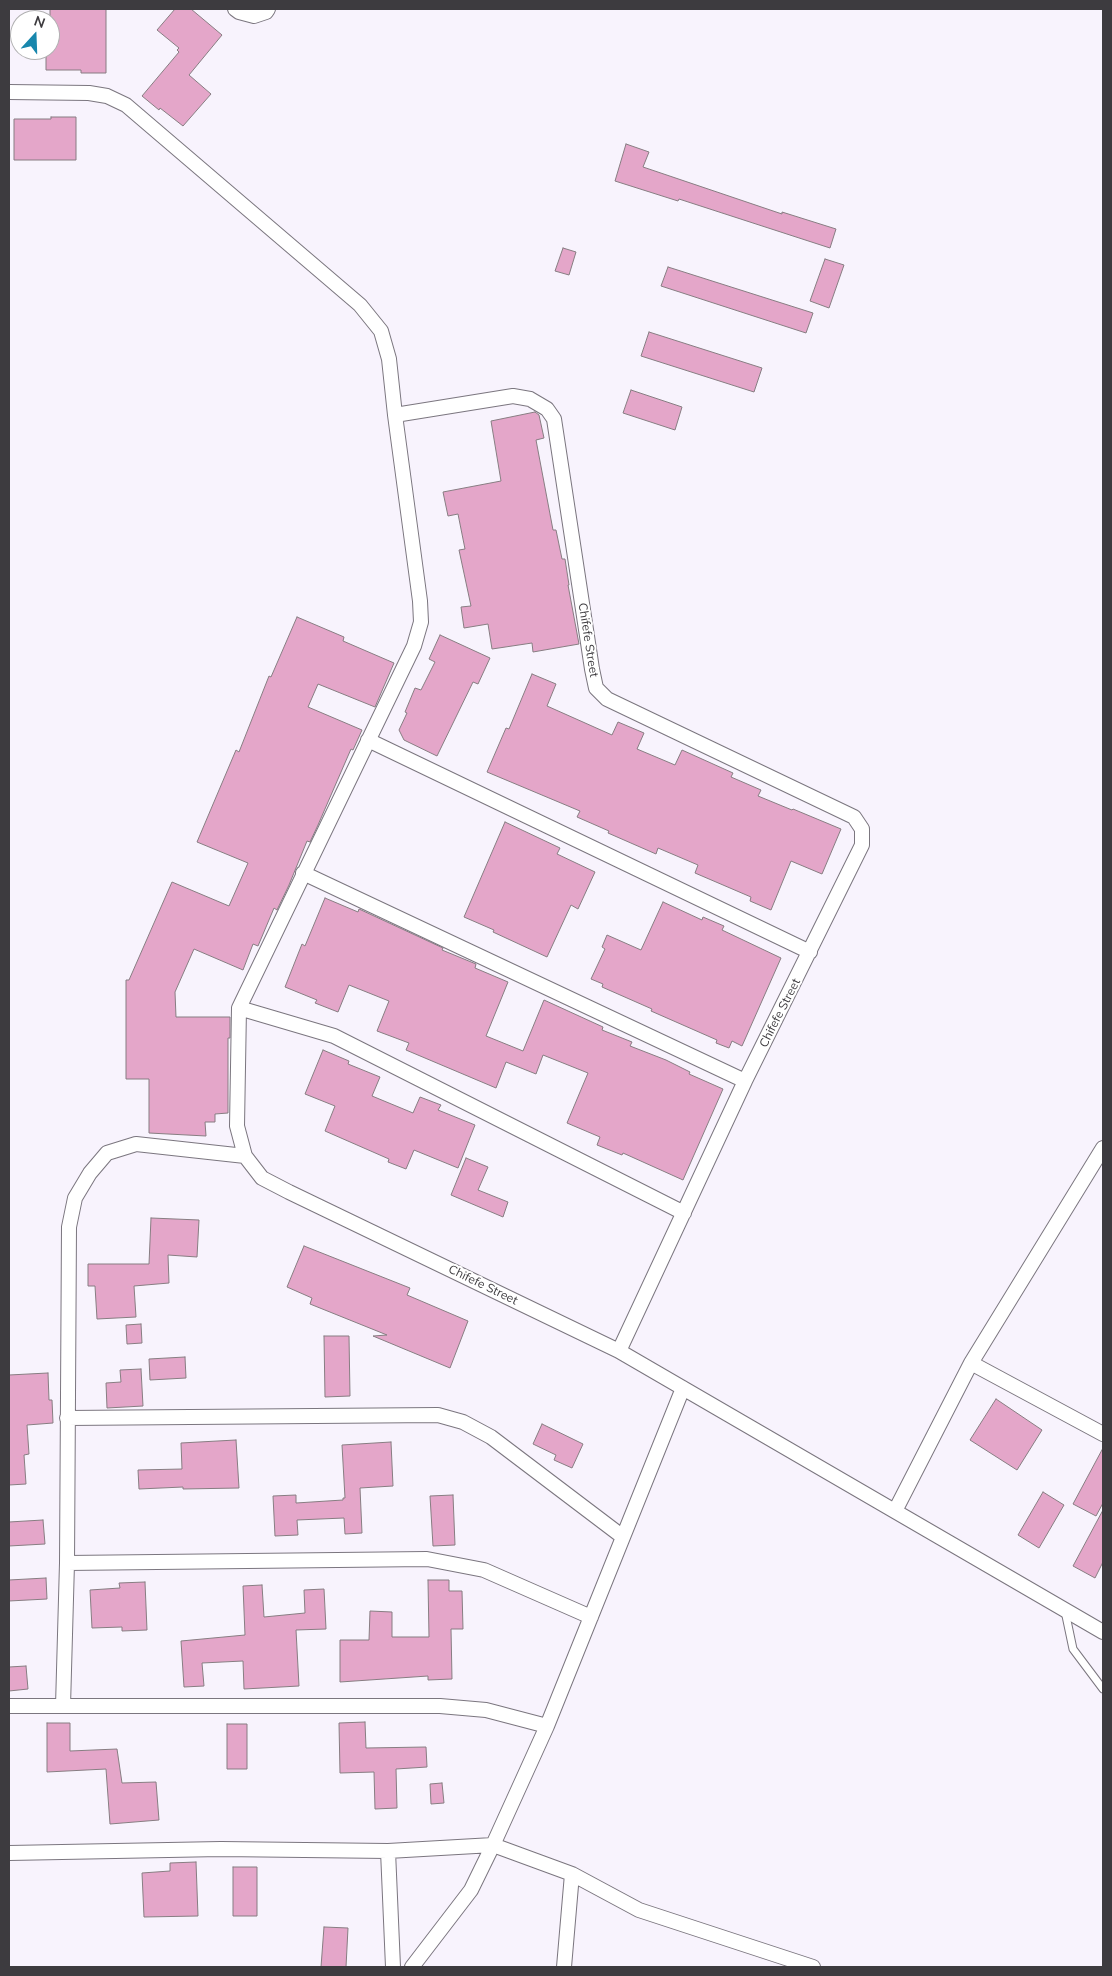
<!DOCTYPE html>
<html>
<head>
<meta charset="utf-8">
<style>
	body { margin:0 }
	#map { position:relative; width:1112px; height:1976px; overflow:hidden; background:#f8f3fd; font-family:Mulish,sans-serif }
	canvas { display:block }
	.frame { position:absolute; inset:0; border:10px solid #3d3b3f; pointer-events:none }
	.north { position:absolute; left:10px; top:10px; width:50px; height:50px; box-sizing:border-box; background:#fff; border:1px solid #b1b1b2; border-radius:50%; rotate:20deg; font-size:14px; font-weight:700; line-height:20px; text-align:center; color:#3d3b3f }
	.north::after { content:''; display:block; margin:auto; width:18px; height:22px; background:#1887ad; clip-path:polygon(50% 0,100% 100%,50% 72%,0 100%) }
</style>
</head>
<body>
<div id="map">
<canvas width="1112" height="1976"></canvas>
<div class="frame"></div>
<div class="north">N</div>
</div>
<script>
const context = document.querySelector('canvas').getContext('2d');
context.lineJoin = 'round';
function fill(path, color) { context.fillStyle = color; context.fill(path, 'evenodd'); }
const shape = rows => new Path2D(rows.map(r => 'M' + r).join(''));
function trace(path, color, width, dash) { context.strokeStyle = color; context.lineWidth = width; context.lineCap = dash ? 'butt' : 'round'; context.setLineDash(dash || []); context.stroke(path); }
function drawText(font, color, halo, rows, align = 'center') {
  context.font = font + ' Mulish,sans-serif'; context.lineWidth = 4; context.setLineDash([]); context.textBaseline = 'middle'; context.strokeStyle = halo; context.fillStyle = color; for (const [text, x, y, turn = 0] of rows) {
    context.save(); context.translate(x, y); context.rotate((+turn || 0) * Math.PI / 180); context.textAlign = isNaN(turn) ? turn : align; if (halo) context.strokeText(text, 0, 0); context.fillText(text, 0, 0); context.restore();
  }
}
const building = shape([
	[50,9,106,9,106,73,81,73,81,70,46,70,46,50,50,50,50,9],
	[175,9,191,9,222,35,189,75,211,94,183,126,160,108,159,110,142,96,179,52,177,50,179,48,157,30,175,9],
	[51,117,76,117,76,160,14,160,14,119,51,119,51,117],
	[626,144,649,152,643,167,782,214,782,212,836,229,830,248,679,199,678,201,615,181,626,144],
	[563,248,576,252,569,275,555,271,563,248],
	[825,259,844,265,829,308,810,301,825,259],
	[668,267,813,313,806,333,661,286,668,267],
	[649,332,762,368,754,392,641,356,649,332],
	[631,390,682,407,675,430,623,413,631,390],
	[535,412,539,415,544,438,536,440,553,530,556,530,562,559,565,559,569,585,568,585,579,644,533,652,532,643,492,649,488,624,464,628,461,607,471,606,459,550,465,549,458,514,448,516,443,492,501,481,491,421,535,412],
	[297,617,344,637,343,641,394,663,375,707,318,684,308,707,362,730,353,750,351,749,318,825,310,842,307,841,289,885,277,910,274,908,258,946,253,944,243,970,194,949,175,992,176,1017,230,1017,230,1038,228,1038,228,1113,215,1114,215,1122,205,1122,206,1136,149,1133,149,1079,126,1079,126,980,129,980,172,882,229,906,248,863,197,842,236,750,239,752,269,676,271,677,297,617],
	[440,635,490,658,478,684,473,682,437,756,404,740,399,730,407,713,405,712,415,688,421,690,435,662,429,659,440,635],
	[532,674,556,684,547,706,612,735,618,722,644,733,637,749,675,765,682,750,733,773,731,777,761,790,758,796,792,810,793,809,841,829,822,874,791,861,771,910,750,901,751,897,695,873,698,865,658,848,656,854,608,833,609,831,577,817,580,811,487,772,506,728,509,729,532,674],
	[505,822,560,848,557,854,595,872,578,909,571,905,547,957,493,932,494,930,464,917,505,822],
	[325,898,358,912,359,909,443,948,442,950,476,964,475,968,508,982,486,1036,523,1051,544,1000,603,1027,602,1030,632,1042,630,1046,666,1060,690,1072,689,1074,723,1089,683,1180,623,1153,622,1155,597,1145,600,1137,567,1123,588,1073,543,1055,536,1074,506,1062,496,1088,406,1050,409,1043,377,1031,389,1001,349,985,338,1012,315,1003,317,1000,285,987,302,944,305,946,325,898],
	[663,902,702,920,703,917,724,926,722,930,781,958,742,1046,732,1041,729,1048,716,1043,717,1040,651,1011,652,1009,602,987,603,984,591,979,605,949,602,947,607,935,641,950,663,902],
	[323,1050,349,1061,348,1064,380,1077,372,1096,413,1113,420,1097,441,1105,438,1110,475,1125,458,1168,414,1150,406,1169,388,1162,389,1159,325,1131,335,1106,305,1094,323,1050],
	[466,1158,488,1167,478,1190,508,1202,503,1217,451,1195,466,1158],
	[151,1218,199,1220,197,1257,168,1255,169,1283,134,1286,136,1317,97,1319,95,1286,88,1286,88,1264,149,1264,151,1218],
	[304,1246,410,1288,407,1295,468,1321,450,1368,373,1336,387,1335,310,1304,312,1298,287,1287,304,1246],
	[141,1324,142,1343,127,1344,126,1325,141,1324],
	[324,1336,349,1336,350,1396,325,1397,324,1336],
	[185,1357,186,1378,150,1380,149,1359,185,1357],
	[141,1369,143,1406,107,1408,106,1383,121,1382,120,1370,141,1369],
	[48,1373,49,1400,52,1400,53,1423,27,1425,29,1454,24,1455,26,1484,9,1485,9,1375,48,1373],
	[996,1399,1042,1430,1017,1470,970,1440,996,1399],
	[542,1424,583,1444,572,1468,554,1460,556,1455,533,1444,542,1424],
	[236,1440,239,1488,183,1489,183,1487,139,1489,138,1470,182,1469,181,1443,236,1440],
	[391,1442,393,1486,360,1488,362,1533,345,1534,344,1518,297,1520,298,1535,275,1536,273,1496,296,1495,296,1503,343,1500,343,1498,345,1498,342,1445,391,1442],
	[1103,1448,1103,1503,1096,1516,1073,1504,1103,1448],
	[1043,1492,1064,1505,1039,1548,1018,1535,1043,1492],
	[453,1495,455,1545,433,1546,430,1496,453,1495],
	[1103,1510,1103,1562,1095,1578,1073,1566,1103,1510],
	[43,1520,45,1544,9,1546,9,1522,43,1520],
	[46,1578,47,1599,9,1601,9,1580,46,1578],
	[428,1580,449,1580,449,1591,462,1591,463,1629,451,1629,452,1679,428,1680,428,1676,340,1682,340,1640,369,1640,370,1611,392,1612,392,1637,429,1637,428,1580],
	[145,1582,147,1630,122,1631,122,1627,92,1628,90,1590,120,1588,119,1583,145,1582],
	[262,1585,264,1617,305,1613,304,1590,324,1589,326,1629,296,1630,299,1686,244,1689,243,1661,202,1663,204,1686,184,1687,181,1641,245,1635,243,1586,262,1585],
	[26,1666,28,1689,9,1691,9,1667,26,1666],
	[365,1722,366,1748,426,1747,427,1767,396,1769,397,1808,375,1809,374,1772,340,1773,339,1723,365,1722],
	[47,1723,70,1723,70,1751,117,1749,122,1783,156,1782,159,1820,110,1824,106,1769,47,1772,47,1723],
	[227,1724,247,1724,247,1769,227,1769,227,1724],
	[442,1783,444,1803,431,1804,430,1784,442,1783],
	[196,1862,198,1916,144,1917,142,1873,170,1871,170,1863,196,1862],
	[233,1867,257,1867,257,1916,233,1916,233,1867],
	[324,1927,348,1928,346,1967,321,1967,324,1927]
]);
fill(building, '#e4a6c9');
trace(building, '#877d82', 1);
const lane = shape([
	[1065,1611,1073,1649,1103,1689]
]);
const street = shape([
	[235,9,239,12,254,16,266,12,268,9],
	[9,92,89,93,107,96,126,105,360,305,381,331,389,359,395,415,420,601,421,622,414,646,239,1008,237,1126,245,1156,262,1178,289,1192,619,1351,745,1081,862,845,862,829,854,817,607,699,596,688,592,669,554,419,547,409,530,399,513,396,395,415],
	[368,740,810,952],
	[303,873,745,1081],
	[239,1008,334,1036,684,1213],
	[619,1351,1103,1632],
	[971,1363,1103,1148],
	[67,1418,438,1415,463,1422,491,1437,623,1537],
	[895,1511,971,1363,1103,1434],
	[67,1563,427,1559,484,1570,591,1617],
	[9,1706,440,1706,486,1710,547,1726],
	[63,1706,67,1563,69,1227,75,1198,90,1173,107,1153,136,1144,245,1156],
	[388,1851,393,1967],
	[9,1853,221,1849,388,1851,493,1845,572,1874,639,1910,813,1967],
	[412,1967,471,1890,493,1845,547,1726,683,1388],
	[564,1967,572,1874]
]);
trace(lane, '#7b767f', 9);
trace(street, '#7b767f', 16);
trace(lane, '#fff', 7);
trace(street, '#fff', 14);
drawText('12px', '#3d3b3f', '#fff', [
	["Chifefe Street",588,640,81],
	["Chifefe Street",780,1013,-63],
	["Chifefe Street",483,1285,26]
]);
</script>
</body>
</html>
